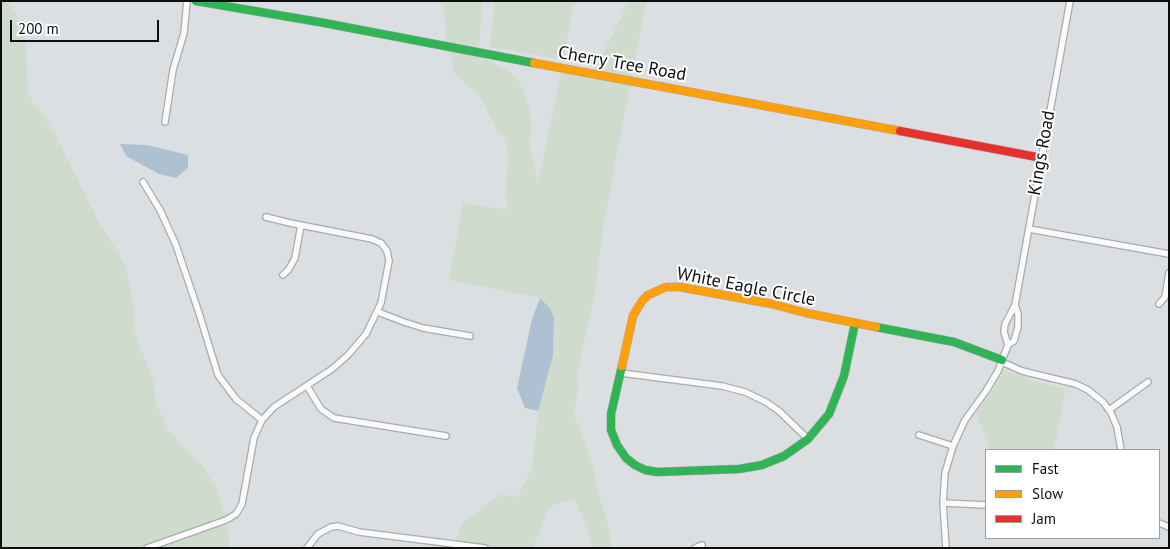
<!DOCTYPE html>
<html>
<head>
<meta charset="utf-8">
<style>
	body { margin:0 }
	#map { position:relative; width:1170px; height:549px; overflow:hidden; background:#dcdfe2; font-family:"PT Sans",sans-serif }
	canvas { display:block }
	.frame { position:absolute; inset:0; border:2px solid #0c0e10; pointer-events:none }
	.legend { position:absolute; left:985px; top:449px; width:175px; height:90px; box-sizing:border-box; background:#fff; border:1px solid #9e9f9f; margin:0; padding:6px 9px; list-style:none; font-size:15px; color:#0c0e10 }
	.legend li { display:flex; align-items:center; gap:10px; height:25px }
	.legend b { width:25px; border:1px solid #9e9f9f }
	.scale { position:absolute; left:10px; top:20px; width:149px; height:22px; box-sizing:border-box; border:2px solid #0c0e10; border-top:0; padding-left:6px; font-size:15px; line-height:18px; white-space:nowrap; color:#0c0e10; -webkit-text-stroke:4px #fff; paint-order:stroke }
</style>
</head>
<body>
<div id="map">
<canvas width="1170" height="549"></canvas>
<div class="frame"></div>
<ul class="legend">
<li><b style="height:6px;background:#30b455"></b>Fast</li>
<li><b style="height:6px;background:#ff9f0a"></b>Slow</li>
<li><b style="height:6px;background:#e5322d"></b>Jam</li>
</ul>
<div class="scale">200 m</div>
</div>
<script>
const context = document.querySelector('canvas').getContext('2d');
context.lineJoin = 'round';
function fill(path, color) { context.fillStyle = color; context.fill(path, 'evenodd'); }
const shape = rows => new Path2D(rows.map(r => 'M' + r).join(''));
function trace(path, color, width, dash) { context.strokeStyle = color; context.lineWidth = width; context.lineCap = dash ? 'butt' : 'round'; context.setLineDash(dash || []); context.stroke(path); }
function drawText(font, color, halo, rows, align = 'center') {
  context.font = font + ' "PT Sans",sans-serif'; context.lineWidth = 4; context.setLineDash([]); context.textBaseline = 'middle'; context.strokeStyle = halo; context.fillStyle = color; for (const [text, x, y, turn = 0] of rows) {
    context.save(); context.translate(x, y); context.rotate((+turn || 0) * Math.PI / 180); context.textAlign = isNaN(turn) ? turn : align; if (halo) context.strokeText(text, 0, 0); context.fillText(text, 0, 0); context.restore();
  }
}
fill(shape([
	[1,1,6,1,17,17,25,38,28,94,55,134,98,221,114,246,126,268,134,306,135,332,154,384,156,403,165,424,178,442,202,465,216,488,226,516,230,548,1,548],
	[443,1,482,1,479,49,488,61,511,72,519,82,530,108,531,130,529,141,538,183,561,73,593,73,628,3,626,1,646,1,603,228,594,298,577,374,578,388,574,414,594,467,596,487,606,517,612,548,593,548,581,513,574,498,549,507,533,548,454,548,462,523,501,494,518,497,532,468,538,411,553,356,554,319,550,308,540,298,449,280,463,203,508,210,506,196,508,153,506,142,497,130,479,95,459,79,455,74,447,44],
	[495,1,578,1,573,7,563,60,490,47],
	[1003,370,1036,381,1066,389,1054,450,990,450,976,413,994,388]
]), '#cfdbcc');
fill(shape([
	[120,144,147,145,188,155,188,168,176,178,159,174,126,156],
	[540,298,550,308,554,318,553,356,538,411,525,408,517,388,532,319]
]), '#adc1d3');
const street = shape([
	[165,122,173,70,184,33,187,1],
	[143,182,160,210,176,245,199,313,218,375,236,399,262,420],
	[1029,229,1169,254],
	[283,275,289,269,295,258,301,225],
	[1159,304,1165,297,1169,273],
	[378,312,404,322,423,328,470,336],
	[1008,345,1014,341,1018,327,1018,314,1015,305],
	[1002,362,1022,371,1076,384,1088,390,1103,402,1111,413,1117,427,1121,450],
	[621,373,722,386,745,392,766,402,779,411,808,439],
	[307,386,321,409,334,418,446,436],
	[1109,410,1148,382],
	[919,435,953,446],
	[943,503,986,505],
	[1159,523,1169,527],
	[147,548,226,520,236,514,242,504,254,438,262,420,274,407,332,369,348,355,366,334,381,303,389,261,387,251,381,243,372,239,290,223,266,217],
	[307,548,318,534,331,527,338,526,359,532,485,548],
	[695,548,702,545],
	[946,548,943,503,945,473,953,446,965,420,986,391,998,371,1008,345,1004,332,1005,324,1015,305,1070,1]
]);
const fast = shape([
	[196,1,319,22,534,63],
	[876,327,954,342,1002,360],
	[622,366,611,414,611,430,617,445,626,458,635,465,645,470,657,472,739,469,762,465,784,456,808,439,829,414,844,376,855,323]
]);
const slow = shape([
	[534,63,900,131],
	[622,366,633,316,642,301,648,295,666,287,680,287,772,304,806,313,876,327]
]);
const jam = shape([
	[900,131,1042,158]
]);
trace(street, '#a8aaad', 8);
trace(fast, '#a8aaad', 9);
trace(slow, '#a8aaad', 9);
trace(jam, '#a8aaad', 9);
trace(street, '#fafafb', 5.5);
trace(fast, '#30b455', 8);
trace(slow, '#ff9f0a', 8);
trace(jam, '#e5322d', 8);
drawText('18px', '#0c0e10', '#fff', [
	["Cherry Tree Road",622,64,10],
	["Kings Road",1042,153,-80],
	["White Eagle Circle",746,287,11]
]);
</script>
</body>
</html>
